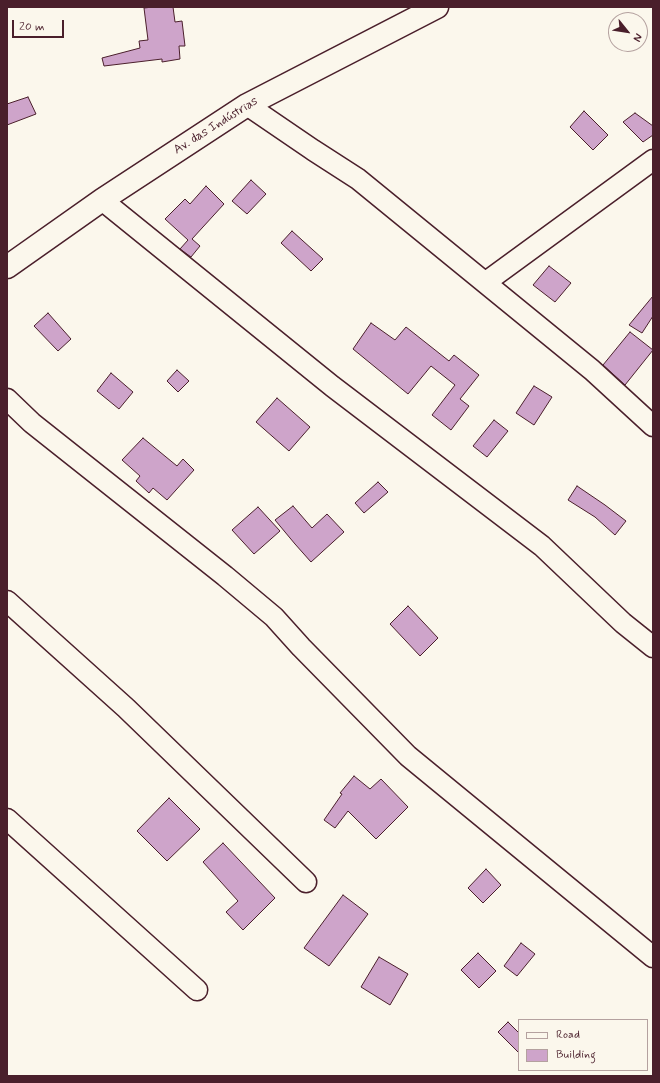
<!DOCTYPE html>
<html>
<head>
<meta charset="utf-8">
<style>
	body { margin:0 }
	#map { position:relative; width:660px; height:1083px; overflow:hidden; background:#fbf7ec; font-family:Mynerve,sans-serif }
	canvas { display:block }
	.frame { position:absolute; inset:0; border:8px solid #4a1f2b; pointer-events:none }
	.legend { position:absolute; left:518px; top:1019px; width:130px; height:52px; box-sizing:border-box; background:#fbf7ec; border:1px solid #b4a19f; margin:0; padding:5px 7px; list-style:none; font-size:12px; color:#4a1f2b }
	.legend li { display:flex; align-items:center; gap:8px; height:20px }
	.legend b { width:20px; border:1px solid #b4a19f }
	.north { position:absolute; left:608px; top:12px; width:40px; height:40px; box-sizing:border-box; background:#fbf7ec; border:1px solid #b4a19f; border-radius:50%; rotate:120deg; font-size:11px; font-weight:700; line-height:16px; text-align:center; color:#4a1f2b }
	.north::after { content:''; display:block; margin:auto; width:14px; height:18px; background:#4a1f2b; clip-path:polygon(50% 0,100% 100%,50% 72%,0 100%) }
	.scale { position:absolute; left:12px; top:20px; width:52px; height:18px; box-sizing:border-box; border:2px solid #4a1f2b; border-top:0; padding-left:5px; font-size:12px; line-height:14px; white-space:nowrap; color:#4a1f2b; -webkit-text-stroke:3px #fbf7ec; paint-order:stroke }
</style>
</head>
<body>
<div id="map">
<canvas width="660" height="1083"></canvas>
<div class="frame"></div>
<ul class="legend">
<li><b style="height:5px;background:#fbf7ec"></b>Road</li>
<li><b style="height:11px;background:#cea4ca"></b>Building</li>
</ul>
<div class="north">N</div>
<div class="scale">20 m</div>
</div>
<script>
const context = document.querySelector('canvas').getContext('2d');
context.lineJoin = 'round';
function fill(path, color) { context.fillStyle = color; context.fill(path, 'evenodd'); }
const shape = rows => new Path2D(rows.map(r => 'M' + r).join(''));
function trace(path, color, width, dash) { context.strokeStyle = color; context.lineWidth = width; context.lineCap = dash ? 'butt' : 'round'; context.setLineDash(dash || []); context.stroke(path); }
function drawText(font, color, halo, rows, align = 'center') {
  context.font = font + ' Mynerve,sans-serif'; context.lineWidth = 4; context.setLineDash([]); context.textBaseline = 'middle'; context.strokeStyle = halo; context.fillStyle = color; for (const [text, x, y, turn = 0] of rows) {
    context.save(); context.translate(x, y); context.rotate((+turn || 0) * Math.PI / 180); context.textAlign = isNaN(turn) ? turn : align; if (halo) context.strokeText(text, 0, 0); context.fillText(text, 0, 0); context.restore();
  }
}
const building = shape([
	[153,7,173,7,175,22,182,21,185,46,179,46,180,59,162,62,162,59,104,66,102,58,140,48,139,41,148,40,144,8,153,7],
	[28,97,36,114,7,125,7,104,28,97],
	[584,111,608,135,593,150,570,127,584,111],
	[635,113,653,126,653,135,643,142,623,122,635,113],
	[251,180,266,194,247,214,232,201,251,180],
	[206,186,224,204,192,239,200,246,191,257,180,249,188,240,165,219,185,199,190,204,206,186],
	[292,231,323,259,311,271,281,243,292,231],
	[549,266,571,283,555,302,533,285,549,266],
	[653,296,653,316,642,333,629,325,653,296],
	[48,313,71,339,58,351,34,326,48,313],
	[371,323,395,340,406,327,449,361,454,355,479,375,460,399,469,406,451,430,432,415,455,385,431,366,408,394,353,349,371,323],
	[630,332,653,350,625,385,603,365,630,332],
	[177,370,189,381,178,392,167,381,177,370],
	[111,373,133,392,119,409,97,391,111,373],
	[534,386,552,397,534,425,516,413,534,386],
	[277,398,310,427,289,451,256,422,277,398],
	[494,420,508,431,487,457,473,446,494,420],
	[143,438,177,466,183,459,194,470,167,500,153,488,149,493,136,481,140,476,122,460,143,438],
	[378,482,388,492,364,513,355,503,378,482],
	[577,486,605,505,626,521,615,535,595,517,568,500,577,486],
	[293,506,312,528,327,514,344,532,311,562,295,544,275,520,293,506],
	[258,507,280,531,254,554,232,530,258,507],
	[408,606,438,638,420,656,390,624,408,606],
	[354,776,370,789,381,779,408,807,376,839,348,811,335,828,324,820,342,794,340,793,354,776],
	[169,798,200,829,167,861,137,831,169,798],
	[223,843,275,898,243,930,226,912,238,901,203,862,223,843],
	[486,869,501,885,483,903,468,888,486,869],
	[343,895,368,914,329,966,304,948,343,895],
	[521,943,535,954,517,976,504,966,521,943],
	[478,953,496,971,479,988,461,970,478,953],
	[379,957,408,974,390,1005,361,987,379,957],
	[508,1022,519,1033,519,1053,498,1032,508,1022]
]);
fill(building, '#cea4ca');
trace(building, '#4a1f2b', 1);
const minor = shape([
	[247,105,313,150,358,179,592,370,653,426],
	[102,200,332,386,542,546,623,623,653,647],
	[486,282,653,160],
	[7,399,32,423,225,576,274,617,301,647,408,756,653,957],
	[7,601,126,708,306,882],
	[7,819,197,990]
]);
const tertiary = shape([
	[7,267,102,200,247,105,437,7]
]);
trace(minor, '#4a1f2b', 23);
trace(tertiary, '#4a1f2b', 25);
trace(minor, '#fbf7ec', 20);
trace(tertiary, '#fbf7ec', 22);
drawText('13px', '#4a1f2b', '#fbf7ec', [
	["Av. das Indústrias",216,126,-32]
]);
</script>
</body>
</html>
